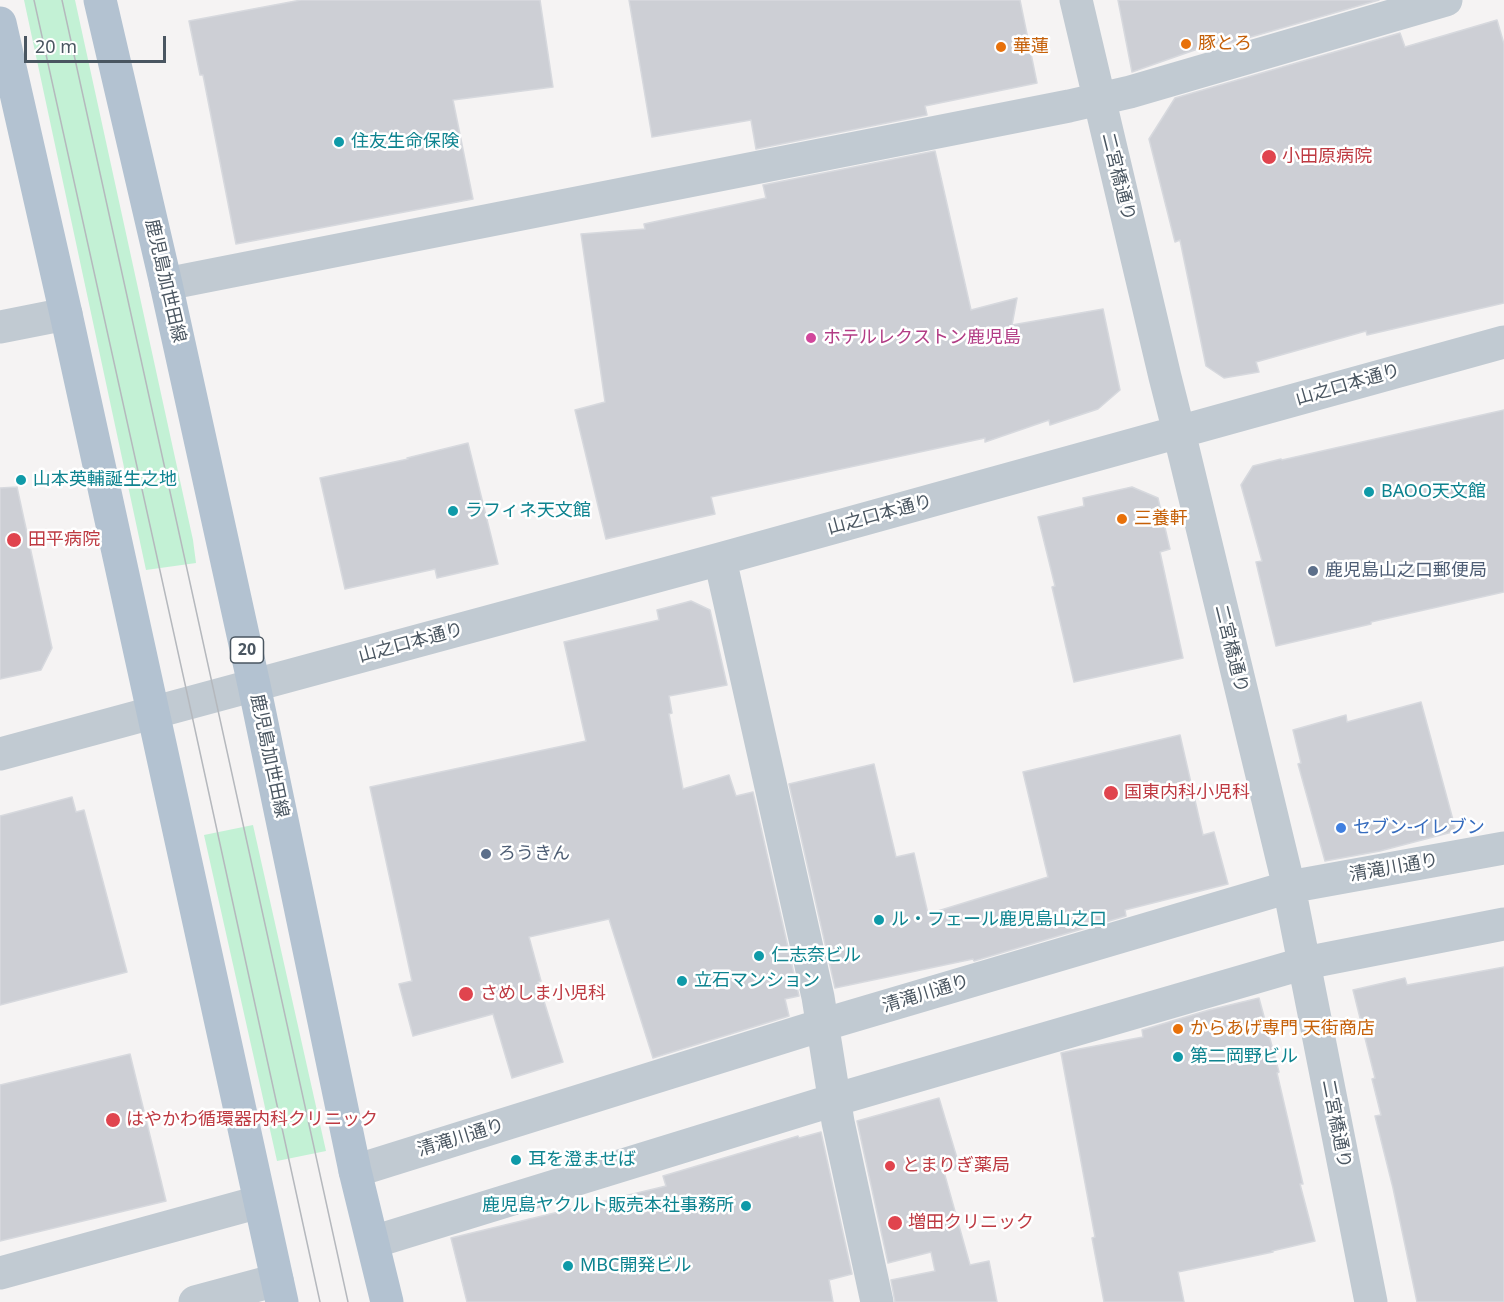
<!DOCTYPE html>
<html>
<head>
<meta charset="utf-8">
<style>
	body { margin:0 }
	#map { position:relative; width:1504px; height:1302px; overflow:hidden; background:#f5f3f3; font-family:"Noto Sans",sans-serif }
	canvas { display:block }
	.scale { position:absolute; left:24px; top:36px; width:142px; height:27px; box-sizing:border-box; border:3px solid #4a5661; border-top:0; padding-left:8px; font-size:18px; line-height:21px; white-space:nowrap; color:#4a5661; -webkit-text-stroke:4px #fff; paint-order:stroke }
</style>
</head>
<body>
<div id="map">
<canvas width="1504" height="1302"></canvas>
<div class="scale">20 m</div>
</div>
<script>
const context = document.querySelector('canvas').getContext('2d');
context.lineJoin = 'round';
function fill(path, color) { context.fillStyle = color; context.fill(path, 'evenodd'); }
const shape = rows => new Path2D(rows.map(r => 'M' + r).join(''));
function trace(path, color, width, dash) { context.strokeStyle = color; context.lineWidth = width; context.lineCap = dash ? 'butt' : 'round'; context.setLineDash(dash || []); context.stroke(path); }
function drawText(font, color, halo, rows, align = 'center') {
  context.font = font + ' "Noto Sans","Noto Sans JP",sans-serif'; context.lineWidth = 5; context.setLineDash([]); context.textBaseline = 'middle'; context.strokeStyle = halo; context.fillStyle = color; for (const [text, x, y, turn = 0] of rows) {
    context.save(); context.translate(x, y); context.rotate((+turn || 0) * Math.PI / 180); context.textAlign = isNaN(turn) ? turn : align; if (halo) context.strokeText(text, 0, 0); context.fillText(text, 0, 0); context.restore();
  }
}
fill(shape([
	[24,0,75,0,193,540,196,563,146,570],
	[253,825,326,1151,277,1161,204,835]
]), '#c3f1d5');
const building = shape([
	[301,0,540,0,553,87,453,100,473,199,236,244,203,75,200,75,189,21,301,0],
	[629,0,1020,0,1037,83,925,106,927,115,756,149,751,120,652,137,629,0],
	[1118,0,1379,0,1206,50,1209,45,1132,72,1118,0],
	[1497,20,1504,44,1504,303,1367,335,1366,331,1256,362,1259,372,1224,378,1206,366,1180,240,1175,242,1149,139,1175,98,1400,33,1405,47,1497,20],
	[935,151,971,310,1017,298,1012,325,1103,309,1120,390,1098,409,1050,425,1049,420,985,442,985,438,711,497,715,514,606,539,575,410,605,402,581,234,645,229,644,224,766,198,763,185,935,151],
	[1504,410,1504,592,1371,622,1371,624,1276,646,1256,562,1262,561,1241,485,1253,466,1281,459,1282,460,1504,410],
	[468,443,498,564,437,578,435,569,345,589,320,478,408,459,407,458,468,443],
	[17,487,52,648,41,670,0,679,0,488,17,487],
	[1132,487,1158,498,1170,549,1160,552,1183,658,1074,682,1052,587,1055,586,1038,517,1084,506,1083,498,1132,487],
	[691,601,710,610,727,685,669,696,672,713,669,714,683,789,729,775,736,796,753,792,799,996,785,999,789,1016,653,1058,609,919,529,937,541,981,538,982,563,1062,512,1078,493,1014,413,1036,399,984,412,981,370,787,586,741,564,642,659,620,657,610,691,601],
	[1421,702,1456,831,1380,851,1325,861,1298,764,1301,763,1293,730,1346,715,1347,722,1421,702],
	[1180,735,1203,835,1214,832,1228,884,1125,910,1126,916,974,961,973,959,835,988,789,784,874,764,896,857,914,853,928,914,1048,877,1023,772,1180,735],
	[72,797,76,812,84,810,127,972,0,1005,0,816,72,797],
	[1504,967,1504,1302,1417,1302,1393,1188,1375,1116,1381,1115,1372,1079,1375,1078,1353,990,1405,978,1407,985,1504,967],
	[1259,998,1279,1072,1277,1073,1303,1184,1300,1184,1315,1241,1272,1251,1273,1252,1178,1272,1184,1302,1104,1302,1092,1238,1095,1237,1061,1053,1074,1050,1143,1037,1142,1030,1209,1010,1259,998],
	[130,1054,166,1201,0,1241,0,1085,130,1054],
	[939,1098,960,1168,944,1172,970,1265,989,1261,997,1302,895,1302,891,1280,935,1271,931,1252,888,1263,857,1121,939,1098],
	[821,1132,852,1274,829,1280,833,1302,467,1302,451,1238,666,1186,663,1176,798,1136,799,1138,821,1132]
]);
fill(building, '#cdcfd5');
trace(building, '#d7d9de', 1.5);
trace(shape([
	[1076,0,1165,377,1179,432,1289,887,1371,1302],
	[166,284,1069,106,1130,92,1446,0],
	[0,327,66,314],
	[720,559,818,997,838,1122,877,1302],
	[0,754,720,559,1504,342],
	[355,1171,822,1025,1289,887,1504,848],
	[373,1242,834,1100,1305,963,1504,924],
	[0,1273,259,1202],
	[195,1302,277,1280]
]), '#c1cad2', 33);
trace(shape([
	[100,0,166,284,254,685,355,1171,387,1302],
	[0,23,66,314,282,1302]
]), '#b3c2d1', 33);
trace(shape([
	[34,0,189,702,320,1302],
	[62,0,348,1302]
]), '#b5b8bd', 1.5);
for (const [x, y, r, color] of [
	[1186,44,6,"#e8710a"],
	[1001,47,6,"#e8710a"],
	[339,142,6,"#0f9aa8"],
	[1269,157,8,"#e0444e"],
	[811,338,6,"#d1479c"],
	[21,480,6,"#0f9aa8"],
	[1369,492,6,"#0f9aa8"],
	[453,511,6,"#0f9aa8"],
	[1122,519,6,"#e8710a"],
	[14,540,8,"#e0444e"],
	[1313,571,6,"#5c6f8a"],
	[1111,793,8,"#e0444e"],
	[1341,828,6,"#3f7fe0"],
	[486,854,6,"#5c6f8a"],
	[879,920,6,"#0f9aa8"],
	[759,956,6,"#0f9aa8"],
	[682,981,6,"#0f9aa8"],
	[466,994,8,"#e0444e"],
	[1178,1029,6,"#e8710a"],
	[1178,1057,6,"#0f9aa8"],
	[113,1120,8,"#e0444e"],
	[516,1160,6,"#0f9aa8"],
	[890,1166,6,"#e0444e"],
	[746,1206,6,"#0f9aa8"],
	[895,1223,8,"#e0444e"],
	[568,1266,6,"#0f9aa8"]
]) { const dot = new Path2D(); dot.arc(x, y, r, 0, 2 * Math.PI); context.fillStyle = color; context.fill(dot); trace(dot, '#fff', 2); }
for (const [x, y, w] of [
	[247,650,33]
]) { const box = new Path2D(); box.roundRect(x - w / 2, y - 13, w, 26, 4.5); context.fillStyle = '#fff'; context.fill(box); trace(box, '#4a5661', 1.5); }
drawText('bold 16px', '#4a5661', null, [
	["20",247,650]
]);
drawText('18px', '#c56008', '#fff', [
	["豚とろ",1198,44],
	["華蓮",1013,47],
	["三養軒",1134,519],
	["からあげ専門 天街商店",1190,1029]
], 'left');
drawText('18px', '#0d838f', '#fff', [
	["住友生命保険",351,142],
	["山本英輔誕生之地",33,480],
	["BAOO天文館",1381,492],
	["ラフィネ天文館",465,511],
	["ル・フェール鹿児島山之口",891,920],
	["仁志奈ビル",771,956],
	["立石マンション",694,981],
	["第二岡野ビル",1190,1057],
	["耳を澄ませば",528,1160],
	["鹿児島ヤクルト販売本社事務所",734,1206,"right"],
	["MBC開発ビル",580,1266]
], 'left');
drawText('18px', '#be3a42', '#fff', [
	["小田原病院",1282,157],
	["田平病院",28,540],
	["国東内科小児科",1124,793],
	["さめしま小児科",480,994],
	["はやかわ循環器内科クリニック",126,1120],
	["とまりぎ薬局",902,1166],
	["増田クリニック",908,1223]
], 'left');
drawText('18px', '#4a5661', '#fff', [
	["二宮橋通り",1118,177,76],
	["鹿児島加世田線",165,281,77],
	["山之口本通り",1348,385,-16],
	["山之口本通り",880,515,-15],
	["山之口本通り",411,643,-15],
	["二宮橋通り",1231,649,76],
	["鹿児島加世田線",269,756,78],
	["清滝川通り",1394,868,-10],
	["清滝川通り",926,994,-17],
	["二宮橋通り",1336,1124,79],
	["清滝川通り",461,1138,-17]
]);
drawText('18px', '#b23c85', '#fff', [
	["ホテルレクストン鹿児島",823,338]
], 'left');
drawText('18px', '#4e5e75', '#fff', [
	["鹿児島山之口郵便局",1325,571],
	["ろうきん",498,854]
], 'left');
drawText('18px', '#366cbe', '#fff', [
	["セブン-イレブン",1353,828]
], 'left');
</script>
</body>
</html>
